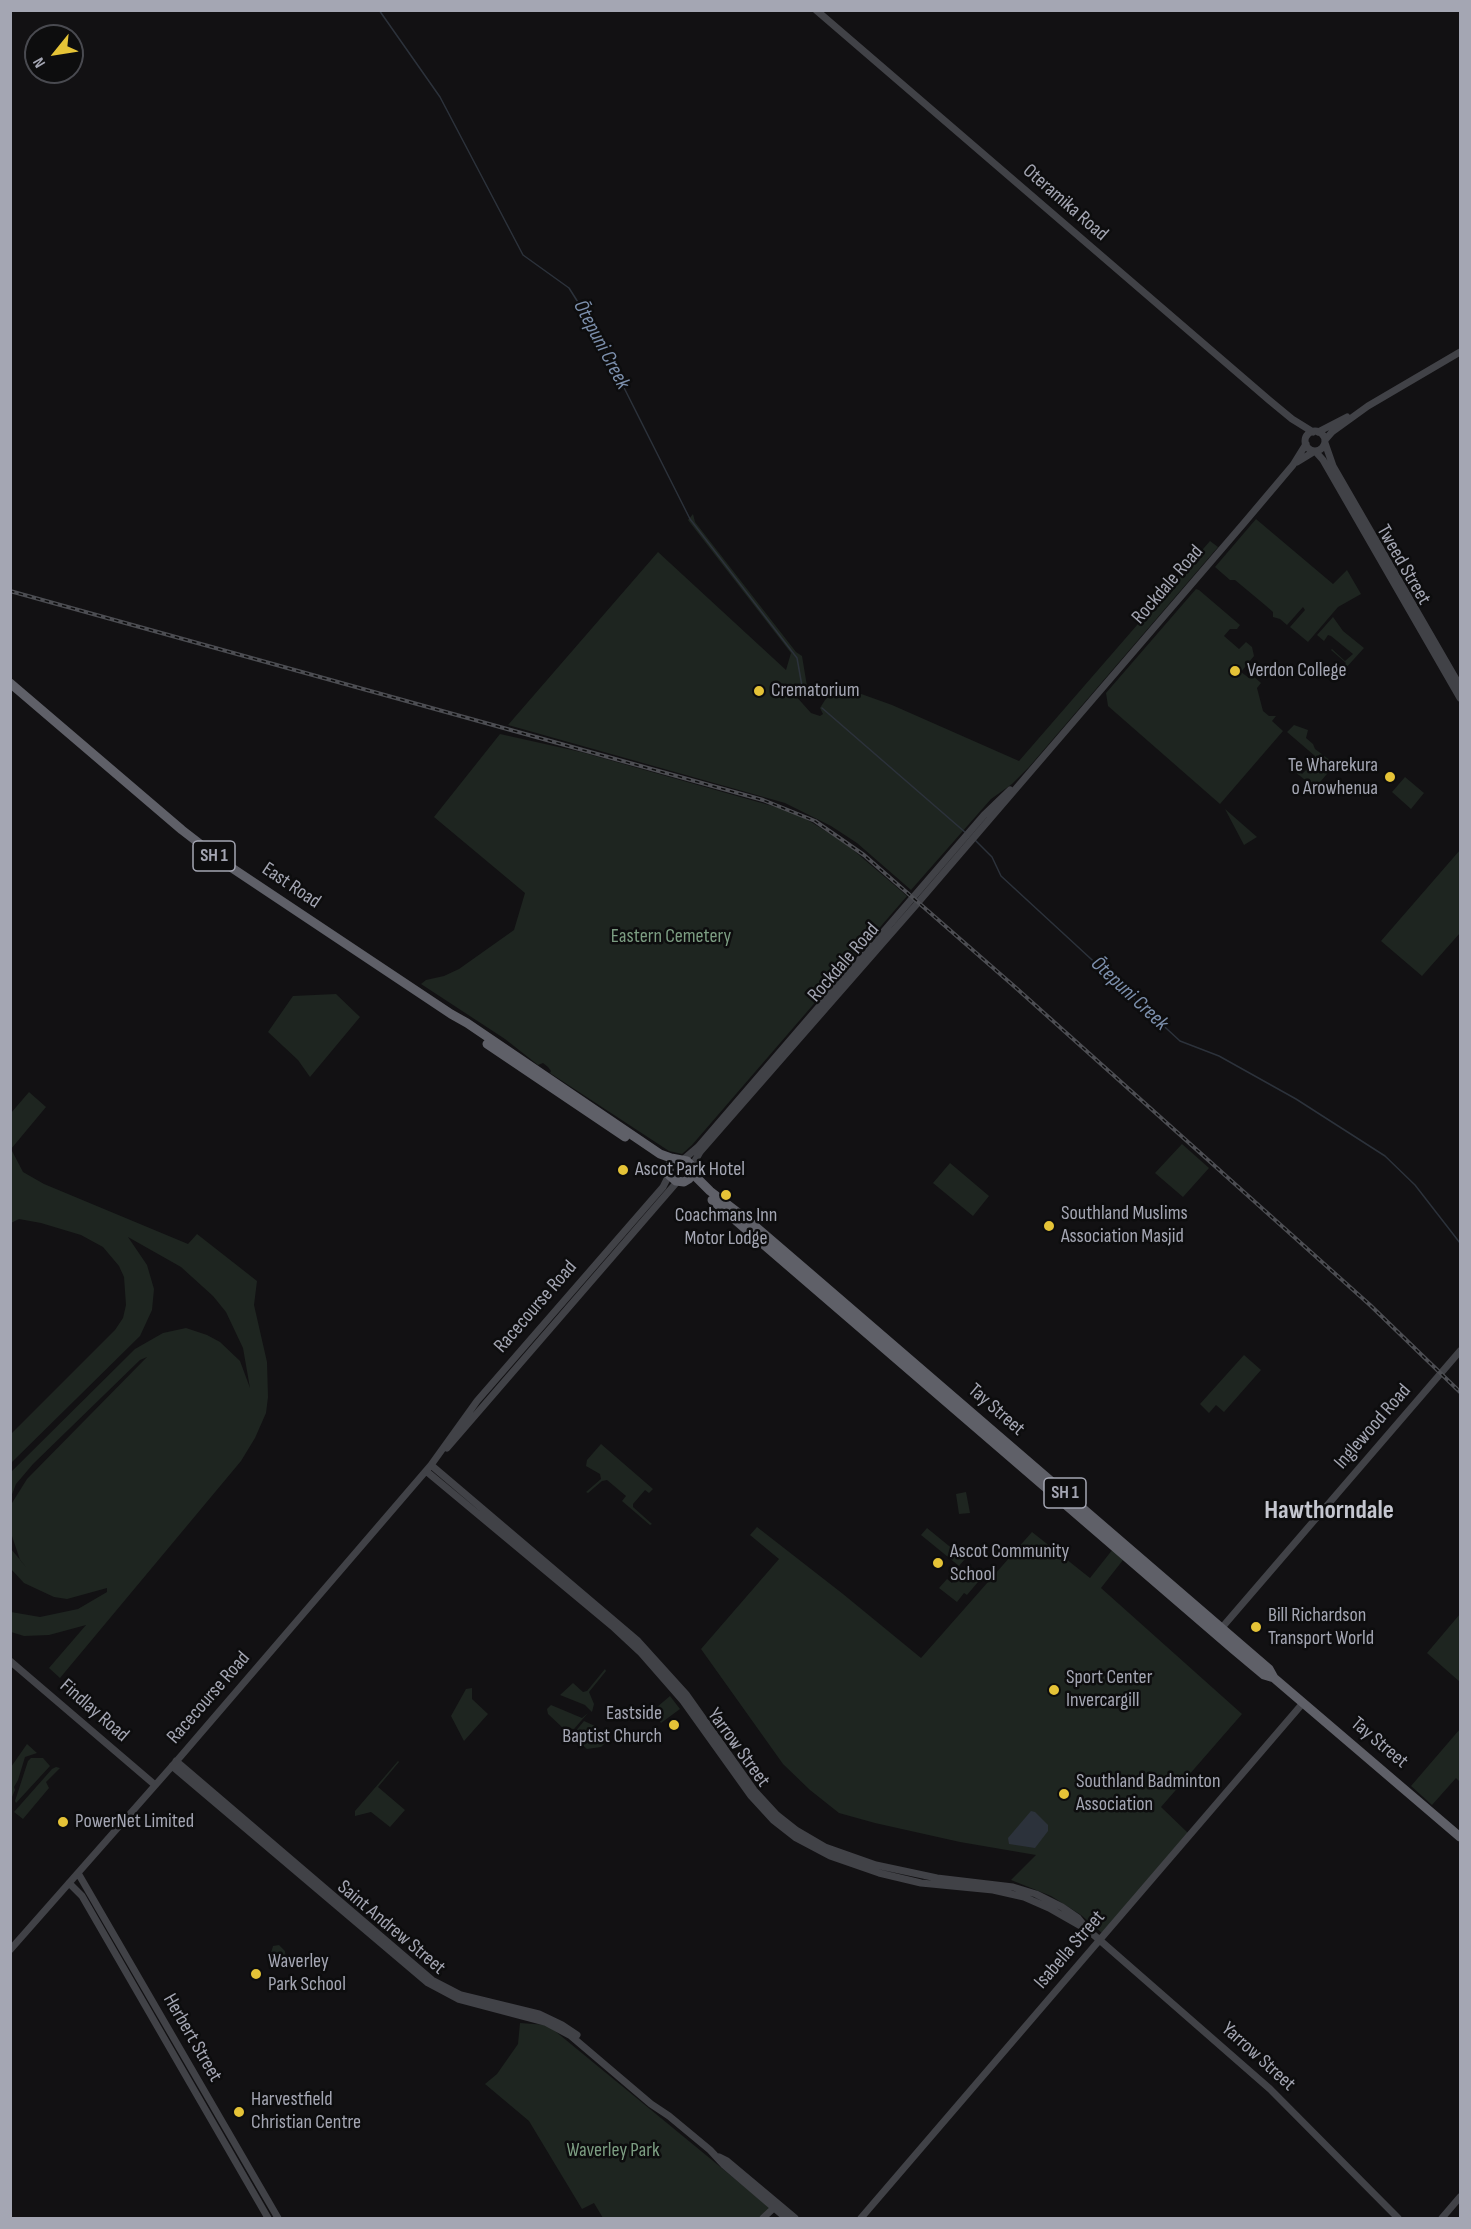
<!DOCTYPE html>
<html>
<head>
<meta charset="utf-8">
<style>
	body { margin:0 }
	#map { position:relative; width:1471px; height:2229px; overflow:hidden; background:#121113; font-family:"Sofia Sans Condensed",sans-serif }
	canvas { display:block }
	.frame { position:absolute; inset:0; border:12px solid #a4a6b3; pointer-events:none }
	.north { position:absolute; left:24px; top:24px; width:60px; height:60px; box-sizing:border-box; background:#0d0d0e; border:2px solid #494a50; border-radius:50%; rotate:240deg; font-size:16px; font-weight:700; line-height:24px; text-align:center; color:#a4a6b3 }
	.north::after { content:''; display:block; margin:auto; width:21px; height:27px; background:#e5c337; clip-path:polygon(50% 0,100% 100%,50% 72%,0 100%) }
</style>
</head>
<body>
<div id="map">
<canvas width="1471" height="2229"></canvas>
<div class="frame"></div>
<div class="north">N</div>
</div>
<script>
const context = document.querySelector('canvas').getContext('2d');
context.lineJoin = 'round';
function fill(path, color) { context.fillStyle = color; context.fill(path, 'evenodd'); }
const shape = rows => new Path2D(rows.map(r => 'M' + r).join(''));
function trace(path, color, width, dash) { context.strokeStyle = color; context.lineWidth = width; context.lineCap = dash ? 'butt' : 'round'; context.setLineDash(dash || []); context.stroke(path); }
function drawText(font, color, halo, rows, align = 'center') {
  context.font = font + ' "Sofia Sans Condensed",sans-serif'; context.lineWidth = 5; context.setLineDash([]); context.textBaseline = 'middle'; context.strokeStyle = halo; context.fillStyle = color; for (const [text, x, y, turn = 0] of rows) {
    context.save(); context.translate(x, y); context.rotate((+turn || 0) * Math.PI / 180); context.textAlign = isNaN(turn) ? turn : align; if (halo) context.strokeText(text, 0, 0); context.fillText(text, 0, 0); context.restore();
  }
}
fill(shape([
	[693,514,695,522,796,652,802,656,807,686,809,689,803,694,799,689,794,694,811,713,820,716,823,714,820,708,825,700,839,686,892,705,1019,761,1210,541,1218,547,1029,767,1012,784,991,799,911,890,857,843,831,826,785,803,508,725,658,552,786,670,791,653,688,520],
	[1256,519,1333,584,1347,570,1361,594,1338,607,1308,642,1290,627,1305,610,1303,607,1287,625,1280,619,1273,617,1273,612,1265,605,1235,580,1230,580,1215,567],
	[1196,589,1199,590,1240,625,1237,629,1230,629,1224,636,1239,649,1246,642,1252,647,1254,656,1241,672,1249,678,1252,675,1261,683,1257,688,1263,711,1269,716,1276,716,1272,721,1283,731,1220,804,1108,706,1106,693],
	[1333,617,1343,631,1364,648,1344,670,1341,669,1346,663,1331,650,1332,649,1345,661,1353,654,1331,636,1328,635,1324,641,1317,635],
	[1294,725,1308,730,1306,738,1313,744,1315,749,1331,761,1333,767,1306,766,1315,756,1287,732],
	[500,734,581,752,783,809,806,819,845,843,907,896,692,1145,682,1154,669,1151,550,1073,551,1071,548,1067,543,1063,538,1065,505,1039,421,984,426,980,444,976,459,969,514,930,525,893,434,817],
	[1289,767,1299,768,1299,771,1302,774,1308,768,1332,768,1315,788],
	[1405,777,1424,793,1411,809,1392,792],
	[1225,809,1257,837,1244,845],
	[1460,850,1460,933,1422,976,1381,941],
	[336,994,360,1017,310,1077,298,1060,268,1032,293,996],
	[29,1092,46,1107,11,1149,23,1172,44,1184,188,1244,197,1234,257,1281,254,1305,267,1362,268,1397,266,1413,255,1438,241,1461,60,1678,49,1668,86,1625,49,1635,24,1636,11,1632,11,1612,40,1617,78,1609,107,1592,107,1588,67,1599,54,1597,24,1583,11,1569,11,1549,27,1568,20,1560,11,1533,12,1503,27,1479,147,1357,140,1360,33,1464,16,1484,11,1497,11,1472,135,1349,163,1333,186,1328,207,1335,220,1342,240,1361,250,1388,243,1348,226,1312,213,1296,181,1267,128,1237,147,1265,154,1289,152,1310,140,1336,11,1463,11,1434,115,1330,123,1318,126,1305,124,1277,119,1266,103,1247,81,1235,41,1223,19,1219,11,1223,11,1113],
	[1182,1144,1209,1168,1183,1197,1155,1173],
	[950,1163,989,1196,973,1216,933,1183],
	[1244,1355,1261,1370,1224,1412,1216,1405,1209,1413,1200,1404],
	[601,1444,653,1489,649,1493,645,1490,633,1504,633,1507,652,1524,650,1525,622,1501,626,1496,607,1480,602,1481,588,1493,586,1492,601,1479,600,1474,586,1466,587,1460],
	[966,1492,970,1513,959,1514,956,1494],
	[757,1527,843,1594,921,1658,1032,1532,1090,1578,1113,1549,1123,1560,1101,1588,1242,1714,1161,1807,1188,1833,1103,1934,1081,1915,1051,1896,1011,1880,1036,1855,960,1842,875,1823,839,1813,810,1790,783,1764,701,1649,779,1559,750,1535],
	[927,1528,965,1559,959,1566,921,1535],
	[963,1569,978,1582,967,1595,964,1593,957,1602,939,1588,947,1579,952,1583],
	[1460,1614,1460,1682,1427,1653],
	[605,1669,606,1671,589,1692,594,1704,592,1712,585,1705,560,1695,573,1683,583,1692,587,1691],
	[472,1688,472,1699,488,1714,464,1741,451,1716,466,1689],
	[670,1696,680,1709,661,1723,657,1717,653,1718,650,1713],
	[551,1705,582,1718,588,1713,574,1729,563,1728,548,1714,547,1709],
	[584,1721,595,1726,593,1728,599,1736,603,1732,607,1736,607,1741,601,1747,587,1749,577,1740,574,1733],
	[1460,1729,1460,1782,1456,1778,1432,1805,1411,1786],
	[27,1744,37,1753,25,1757,18,1780,14,1787,15,1790,12,1797,11,1767],
	[31,1758,43,1758,50,1766,16,1803,15,1801,28,1761],
	[398,1761,399,1762,378,1787,405,1810,390,1827,371,1812,355,1816,355,1811],
	[56,1767,60,1768,46,1782,49,1788,23,1819,14,1812,52,1769],
	[279,1945,285,1951,286,1961,281,1968,276,1969,271,1953,273,1946],
	[520,2023,547,2025,555,2031,774,2211,761,2218,603,2218,594,2203,582,2209,529,2121,485,2084,497,2074,518,2044]
]), '#1e2520');
fill(shape([
	[1031,1811,1035,1812,1048,1825,1048,1831,1035,1848,1009,1844,1008,1838]
]), '#2c323b');
trace(shape([
	[379,10,440,97,523,255,569,288,593,326,690,519,797,658,802,686,806,692],
	[822,708,966,833],
	[975,840,992,857,1001,876,1180,1041,1219,1056,1296,1099,1385,1156,1415,1185,1460,1243]
]), '#2c323b', 1.5);
trace(shape([
	[816,10,1269,400,1292,419,1313,432],
	'1305 441a10 10 0 1 1 20 0a10 10 0 1 1-20 0Z',
	[1318,432,1347,417],
	[1325,440,1332,432,1368,406,1460,352],
	[1325,443,1333,466,1460,686],
	[1297,462,1315,451,1323,460,1460,698],
	[684,1159,698,1147,984,815,1010,790],
	[692,1166,700,1152,916,905,1244,523,1293,465,1306,444],
	[447,1448,677,1182],
	[431,1465,638,1641,686,1694,754,1790,777,1815,796,1830,825,1847,876,1865,937,1878,1013,1887,1036,1894,1062,1907,1078,1918,1087,1929,1270,2089,1398,2218],
	[426,1471,612,1626,641,1653,683,1701,751,1796,773,1820,796,1838,830,1856,879,1873,921,1883,993,1890,1024,1897,1049,1908,1084,1928],
	[1219,1631,1460,1351],
	[10,1661,155,1785],
	[176,1761,432,1980,461,1995,539,2014,562,2025,577,2035],
	[172,1766,428,1983,458,1999,545,2022,571,2036,651,2104,669,2116,710,2150,724,2165,786,2218],
	[78,1873,278,2218],
	[69,1883,82,1896,268,2218],
	[10,1950,181,1756,431,1465,477,1401,663,1187,669,1175],
	[719,2157,727,2161,795,2218],
	[763,2218,776,2206],
	[861,2218,1303,1703],
	[1442,2218,1460,2197]
]), '#414247', 7);
trace(shape([
	[10,683,182,830,226,864,451,1014,467,1023,660,1154,671,1158,687,1161,692,1166,692,1173,689,1179,684,1182,676,1181,669,1175,669,1166,676,1159],
	[487,1044,625,1137],
	[692,1173,710,1191,749,1221,813,1276,1269,1669,1274,1678,1288,1690,1460,1837],
	[712,1200,1233,1649,1264,1675,1274,1678]
]), '#5f6068', 9);
const rail = shape([
	[10,591,763,800,815,821,864,855,1015,987,1370,1305,1460,1392]
]);
trace(rail, '#4c4d52', 4);
trace(rail, '#0d0d0e', 1.5, [4.5]);
for (const [x, y, r, color] of [
	[1235,671,6,"#e5c337"],
	[759,691,6,"#e5c337"],
	[1390,777,6,"#e5c337"],
	[623,1170,6,"#e5c337"],
	[726,1195,6,"#e5c337"],
	[1049,1226,6,"#e5c337"],
	[938,1563,6,"#e5c337"],
	[1256,1627,6,"#e5c337"],
	[1054,1690,6,"#e5c337"],
	[674,1725,6,"#e5c337"],
	[1064,1794,6,"#e5c337"],
	[63,1822,6,"#e5c337"],
	[256,1974,6,"#e5c337"],
	[239,2112,6,"#e5c337"]
]) { const dot = new Path2D(); dot.arc(x, y, r, 0, 2 * Math.PI); context.fillStyle = color; context.fill(dot); trace(dot, '#0d0d0e', 2); }
for (const [x, y, w] of [
	[214,856,42],
	[1065,1493,42]
]) { const box = new Path2D(); box.roundRect(x - w / 2, y - 15, w, 30, 4.5); context.fillStyle = '#0d0d0e'; context.fill(box); trace(box, '#a4a6b3', 1.5); }
drawText('bold 18px', '#a4a6b3', null, [
	["SH 1",214,856],
	["SH 1",1065,1493]
]);
drawText('20px', '#a4a6b3', '#0d0d0e', [
	["Oteramika Road",1065,203,41],
	["Tweed Street",1403,565,60],
	["Rockdale Road",1168,585,-49],
	["East Road",291,886,34],
	["Rockdale Road",844,963,-49],
	["Racecourse Road",536,1307,-49],
	["Tay Street",996,1410,41],
	["Inglewood Road",1373,1427,-49],
	["Racecourse Road",209,1698,-49],
	["Findlay Road",94,1711,41],
	["Tay Street",1379,1743,40],
	["Yarrow Street",738,1748,54],
	["Saint Andrew Street",391,1928,40],
	["Isabella Street",1070,1950,-49],
	["Herbert Street",192,2038,60],
	["Yarrow Street",1258,2057,42]
]);
drawText('20px', '#a4a6b3', '#0d0d0e', [
	["Verdon College",1247,671],
	["Crematorium",771,691],
	["Te Wharekura",1378,766,"right"],
	["o Arowhenua",1378,789,"right"],
	["Ascot Park Hotel",635,1170],
	["Southland Muslims",1061,1214],
	["Association Masjid",1061,1237],
	["Coachmans Inn",726,1216,"center"],
	["Motor Lodge",726,1239,"center"],
	["Ascot Community",950,1552],
	["School",950,1575],
	["Bill Richardson",1268,1616],
	["Transport World",1268,1639],
	["Sport Center",1066,1678],
	["Invercargill",1066,1701],
	["Eastside",662,1714,"right"],
	["Baptist Church",662,1737,"right"],
	["Southland Badminton",1076,1782],
	["Association",1076,1805],
	["PowerNet Limited",75,1822],
	["Waverley",268,1962],
	["Park School",268,1985],
	["Harvestfield",251,2100],
	["Christian Centre",251,2123]
], 'left');
drawText('20px', '#7c9d82', '#0d0d0e', [
	["Eastern Cemetery",671,937],
	["Waverley Park",613,2151]
]);
drawText('italic 21px', '#7c8fac', '#0d0d0e', [
	["Ōtepuni Creek",601,345,62],
	["Ōtepuni Creek",1129,994,43]
]);
drawText('bold 26px', '#c4c6cf', '#0d0d0e', [
	["Hawthorndale",1329,1511]
]);
</script>
</body>
</html>
